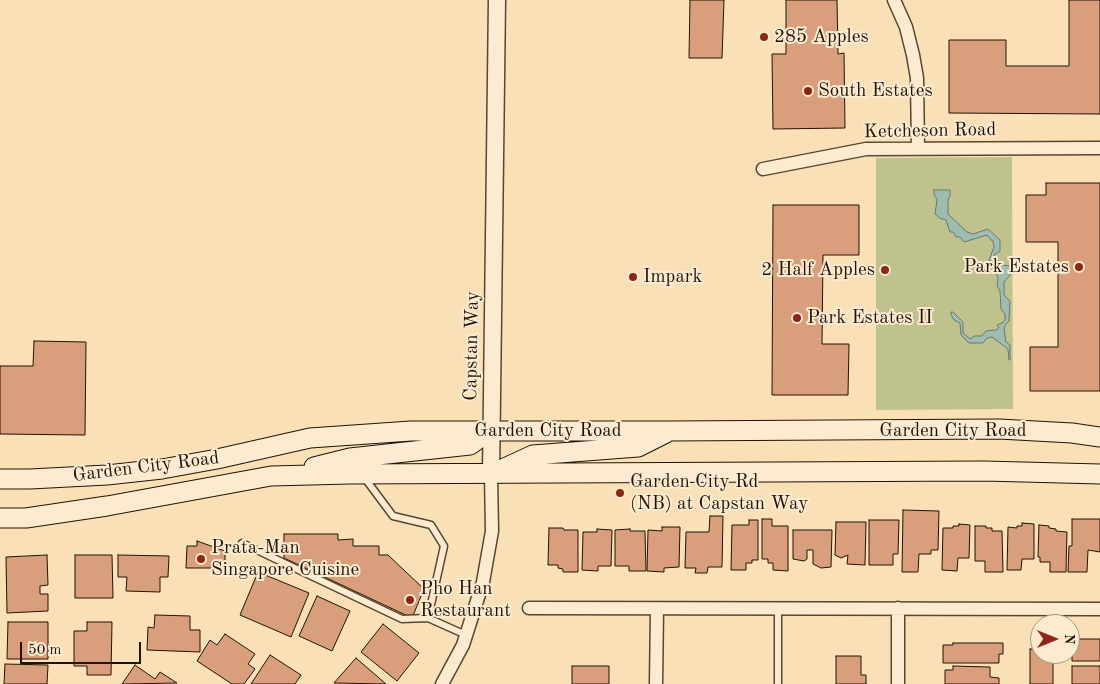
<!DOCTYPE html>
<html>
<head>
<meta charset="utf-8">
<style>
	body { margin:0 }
	#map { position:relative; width:1100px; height:684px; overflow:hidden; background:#fae0b6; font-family:"Old Standard TT",serif }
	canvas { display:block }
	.north { position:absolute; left:1030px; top:614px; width:50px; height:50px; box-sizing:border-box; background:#fcebd0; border:1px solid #a5957e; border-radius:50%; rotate:90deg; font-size:14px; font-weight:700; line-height:20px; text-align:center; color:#221304 }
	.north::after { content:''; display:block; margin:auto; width:18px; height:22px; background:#8f2418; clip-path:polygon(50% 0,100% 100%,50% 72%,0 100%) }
	.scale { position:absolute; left:20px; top:642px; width:121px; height:22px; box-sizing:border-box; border:2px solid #221304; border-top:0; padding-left:6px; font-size:15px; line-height:18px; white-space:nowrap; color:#221304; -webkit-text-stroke:4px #fcebd0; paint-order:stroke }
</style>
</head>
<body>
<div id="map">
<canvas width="1100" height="684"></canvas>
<div class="north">N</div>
<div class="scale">50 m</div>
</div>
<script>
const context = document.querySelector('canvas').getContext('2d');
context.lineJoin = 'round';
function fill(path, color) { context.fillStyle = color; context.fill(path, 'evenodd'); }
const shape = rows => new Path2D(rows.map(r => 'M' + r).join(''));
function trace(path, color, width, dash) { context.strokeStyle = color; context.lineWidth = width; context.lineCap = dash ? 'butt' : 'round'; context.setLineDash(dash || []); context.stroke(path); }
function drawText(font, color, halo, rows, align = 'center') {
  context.font = font + ' "Old Standard TT",serif'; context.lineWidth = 4; context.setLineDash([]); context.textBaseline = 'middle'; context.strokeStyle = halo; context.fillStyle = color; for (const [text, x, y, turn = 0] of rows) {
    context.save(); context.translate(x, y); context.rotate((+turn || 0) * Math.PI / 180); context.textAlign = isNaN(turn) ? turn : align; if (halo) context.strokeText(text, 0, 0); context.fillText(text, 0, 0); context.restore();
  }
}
fill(shape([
	[1012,157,1013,409,876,410,876,158]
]), '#bfc28d');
const water = shape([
	[934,190,950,190,950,196,948,200,948,214,967,232,973,234,988,229,1000,240,1000,251,994,255,1002,265,1010,266,1010,275,1004,282,1004,295,1010,301,1009,321,1006,324,1004,328,1006,342,1010,345,1010,360,1009,360,1008,349,992,337,987,338,983,343,969,343,961,335,960,323,954,320,951,315,951,312,953,312,963,322,963,333,970,339,974,336,982,336,986,331,996,330,999,328,997,325,1002,323,1005,320,1005,314,1001,309,1000,291,997,286,998,278,996,274,997,267,989,260,994,247,993,241,991,240,987,235,964,242,960,237,956,237,953,232,950,232,946,220,944,219,941,219,935,214,937,200,934,194,934,190]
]);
fill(water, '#9ebdb1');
trace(water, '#6c796c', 1);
const building = shape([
	[690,0,724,0,722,58,689,58,690,0],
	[786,0,837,0,838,54,844,53,845,128,773,129,772,54,786,54,786,0],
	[1069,0,1100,0,1100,114,949,113,949,40,1006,40,1006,66,1069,66,1069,0],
	[1046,183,1100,183,1100,391,1030,391,1030,347,1058,347,1058,242,1026,242,1026,195,1046,195,1046,183],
	[773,205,859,205,859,255,823,255,822,344,849,344,848,395,772,395,773,205],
	[34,341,86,342,85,435,0,434,0,366,33,366,34,341],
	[903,510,939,511,938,550,931,550,931,554,919,554,918,572,902,572,903,510],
	[710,516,723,516,722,567,708,567,707,573,695,573,696,568,685,568,686,532,709,532,710,516],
	[762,519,772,519,772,526,788,526,788,571,773,570,773,563,768,563,768,559,762,559,762,519],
	[1072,519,1100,519,1100,552,1088,550,1087,572,1068,572,1069,546,1072,546,1072,519],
	[749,520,758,520,758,560,752,560,752,563,746,563,746,570,731,570,732,525,749,525,749,520],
	[869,520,899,520,898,554,893,554,893,565,869,565,869,520],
	[836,522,866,522,865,565,847,564,848,555,841,558,835,555,836,522],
	[1022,523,1034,524,1034,559,1022,559,1021,570,1007,570,1008,527,1017,528,1017,526,1022,526,1022,523],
	[959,524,970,525,969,558,958,558,957,571,942,570,943,528,953,528,953,526,959,526,959,524],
	[1039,525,1049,526,1049,528,1056,529,1056,531,1067,532,1066,572,1050,572,1050,562,1040,562,1040,557,1038,557,1039,525],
	[975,526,986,526,986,528,992,528,992,531,1002,531,1003,572,985,572,985,561,975,561,975,526],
	[662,527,680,527,679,567,664,568,664,572,647,571,648,530,662,531,662,527],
	[549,528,563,528,564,530,578,530,578,572,563,572,563,569,558,568,558,565,548,565,549,528],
	[597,529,612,530,611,566,598,566,598,571,582,570,583,532,597,532,597,529],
	[630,529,630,531,645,531,646,571,629,571,629,566,615,566,615,530,630,529],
	[793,530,832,530,831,567,821,568,813,564,813,550,807,550,807,559,804,561,793,559,793,530],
	[284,534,338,534,338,540,353,539,353,546,379,546,379,555,388,555,424,589,412,618,284,558,284,534],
	[197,541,225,551,225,568,186,568,187,546,197,546,197,541],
	[47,555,48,585,40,586,40,594,48,594,48,611,7,613,6,557,47,555],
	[75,555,112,555,113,598,75,598,75,555],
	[118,555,169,556,168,577,160,577,160,592,126,591,127,577,118,577,118,555],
	[258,572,309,593,291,637,240,615,258,572],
	[317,596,350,611,332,651,299,636,317,596],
	[155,615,190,616,190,630,200,630,200,652,147,650,148,627,154,628,155,615],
	[8,622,48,622,48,659,7,659,8,622],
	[87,622,112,622,111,675,87,675,87,666,74,666,74,631,87,631,87,622],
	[383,624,419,653,397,681,361,652,383,624],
	[225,634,255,654,248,664,255,669,244,684,232,684,197,661,210,640,217,645,225,634],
	[1072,639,1100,639,1100,661,1072,661,1072,639],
	[953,643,1003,643,1003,654,999,654,999,663,943,663,943,645,953,645,953,643],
	[1030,649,1040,649,1040,654,1053,654,1053,684,1030,684,1030,649],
	[270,655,301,675,295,684,251,684,270,655],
	[836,656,861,656,861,675,866,675,866,684,836,684,836,656],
	[356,658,386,684,334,683,356,658],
	[5,664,48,665,47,684,4,684,5,664],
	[135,665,155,679,160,672,177,683,122,684,135,665],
	[572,666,609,666,609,684,572,684,572,666],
	[953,666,990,667,990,677,999,678,999,684,945,684,945,670,953,670,953,666],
	[1072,666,1100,666,1100,684,1072,684,1072,666]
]);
fill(building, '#d99e7b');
trace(building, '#221304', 1);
const service = shape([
	[364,477,393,516,431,525,444,546,428,618,466,635],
	[242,543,402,619,428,618],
	[778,684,778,608]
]);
const minor = shape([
	[894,0,906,27,913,55,917,78,918,149],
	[763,169,866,149,1100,148],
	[529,608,1100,609],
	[442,684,463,645,483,582,492,531,491,474],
	[656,684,657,609],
	[898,684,898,608]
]);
const tertiary = shape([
	[491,474,497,0]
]);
const secondary = shape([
	[314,467,350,458,470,445,491,430],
	[496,472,533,455,638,447,666,433],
	[0,479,30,479,107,475,162,469,217,459,310,438,411,431,669,431,999,429,1072,433,1100,437],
	[0,518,26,518,107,506,271,476,350,474,984,471,1100,474]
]);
trace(service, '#584630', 9);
trace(minor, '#584630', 15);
trace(tertiary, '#584630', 19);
trace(secondary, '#221304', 21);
trace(service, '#fcebd0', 6);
trace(minor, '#fcebd0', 12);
trace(tertiary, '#fcebd0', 16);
trace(secondary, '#fcebd0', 19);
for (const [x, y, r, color] of [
	[764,37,5,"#8f2418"],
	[808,91,5,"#8f2418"],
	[1079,267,5,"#8f2418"],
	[885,270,5,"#8f2418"],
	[633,277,5,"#8f2418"],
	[797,318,5,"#8f2418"],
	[620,493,5,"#8f2418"],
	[201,559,5,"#8f2418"],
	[410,600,5,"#8f2418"]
]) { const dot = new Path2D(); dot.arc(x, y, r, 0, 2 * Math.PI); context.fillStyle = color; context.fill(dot); trace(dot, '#fcebd0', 2); }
drawText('19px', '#221304', '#fcebd0', [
	["285 Apples",774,37],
	["South Estates",818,91],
	["Park Estates",1069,267,"right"],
	["2 Half Apples",875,270,"right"],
	["Impark",643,277],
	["Park Estates II",807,318],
	["Garden City Rd",630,482],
	["(NB) at Capstan Way",630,504],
	["Prata-Man",211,548],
	["Singapore Cuisine",211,570],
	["Pho Han",420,589],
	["Restaurant",420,611]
], 'left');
drawText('19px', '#221304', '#fcebd0', [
	["Ketcheson Road",930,131,-1],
	["Capstan Way",472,346,-89],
	["Garden City Road",548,431],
	["Garden City Road",953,431],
	["Garden City Road",146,467,-7]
]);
</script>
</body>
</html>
